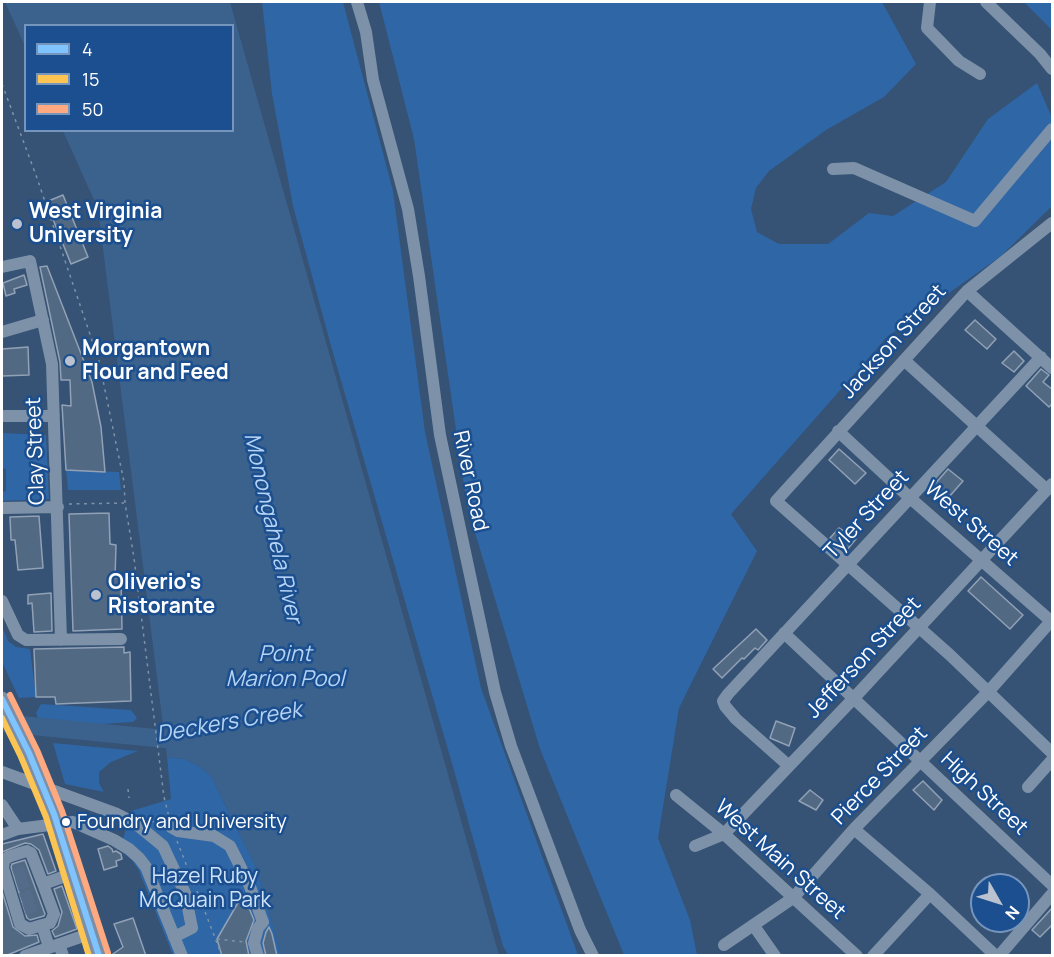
<!DOCTYPE html>
<html>
<head>
<meta charset="utf-8">
<style>
	body { margin:0 }
	#map { position:relative; width:1054px; height:957px; overflow:hidden; background:#365274; font-family:Manrope,sans-serif }
	canvas { display:block }
	.frame { position:absolute; inset:0; border:3px solid #fff; pointer-events:none }
	.legend { position:absolute; left:24px; top:24px; width:210px; height:108px; box-sizing:border-box; background:#1b4f8f; border:2px solid #7695bc; margin:0; padding:8px 10px; list-style:none; font-size:18px; color:#fff }
	.legend li { display:flex; align-items:center; gap:12px; height:30px }
	.legend b { width:30px; border:2px solid #7695bc }
	.north { position:absolute; left:970px; top:873px; width:60px; height:60px; box-sizing:border-box; background:#1b4f8f; border:2px solid #7695bc; border-radius:50%; rotate:129deg; font-size:16px; font-weight:700; line-height:24px; text-align:center; color:#fff }
	.north::after { content:''; display:block; margin:auto; width:21px; height:27px; background:#b9c2ce; clip-path:polygon(50% 0,100% 100%,50% 72%,0 100%) }
</style>
</head>
<body>
<div id="map">
<canvas width="1054" height="957"></canvas>
<div class="frame"></div>
<ul class="legend">
<li><b style="height:8px;background:#80c4ff"></b>4</li>
<li><b style="height:8px;background:#fcc553"></b>15</li>
<li><b style="height:8px;background:#ffa980"></b>50</li>
</ul>
<div class="north">N</div>
</div>
<script>
const context = document.querySelector('canvas').getContext('2d');
context.lineJoin = 'round';
function fill(path, color) { context.fillStyle = color; context.fill(path, 'evenodd'); }
const shape = rows => new Path2D(rows.map(r => 'M' + r).join(''));
function trace(path, color, width, dash) { context.strokeStyle = color; context.lineWidth = width; context.lineCap = dash ? 'butt' : 'round'; context.setLineDash(dash || []); context.stroke(path); }
function drawText(font, color, halo, rows, align = 'center') {
  context.font = font + ' Manrope,sans-serif'; context.lineWidth = 5; context.setLineDash([]); context.textBaseline = 'middle'; context.strokeStyle = halo; context.fillStyle = color; for (const [text, x, y, turn = 0] of rows) {
    context.save(); context.translate(x, y); context.rotate((+turn || 0) * Math.PI / 180); context.textAlign = isNaN(turn) ? turn : align; if (halo) context.strokeText(text, 0, 0); context.fillText(text, 0, 0); context.restore();
  }
}
fill(shape([
	[262,2,343,2,393,191,425,432,481,688,578,955,508,955,503,946,455,774,331,346,293,206,272,94],
	[379,2,882,2,916,64,884,97,826,130,769,171,756,188,751,209,757,232,779,244,828,244,869,213,893,216,946,182,988,119,1037,83,1052,118,1052,206,1001,256,887,337,731,514,757,551,679,708,658,838,690,920,697,955,624,955,540,749,467,506,414,139],
	[1024,2,1052,2,1052,30],
	[2,433,46,435,49,499,2,501,2,492,6,491,6,469,2,468],
	[66,470,119,472,121,490,68,490],
	[2,626,8,641,16,647,30,649,36,697,19,698,2,662],
	[41,704,131,710,137,718,133,722,87,725,53,723,42,721,38,718,36,713],
	[53,743,138,751,111,762,99,772,99,783,104,792,65,784],
	[167,757,184,759,199,766,211,776,258,871,281,955,173,955,139,871,132,860,120,850,131,811,171,799]
]), '#2f66a5');
fill(shape([
	[5,2,230,2,499,955,281,955,258,871,211,776,199,766,184,759,167,757,98,209,63,131,232,130,232,26,26,26,25,46]
]), '#3b618d');
trace(shape([
	[2,723,165,739,187,734]
]), '#3b618d', 18);
const building = shape([
	[63,195,88,257,71,264,46,202,63,195],
	[47,266,92,382,101,427,105,472,66,470,62,405,71,406,70,380,61,380,60,362,40,267,47,266],
	[24,275,27,285,14,289,15,293,6,296,3,283,24,275],
	[975,320,996,339,987,349,965,330,975,320],
	[28,347,29,375,2,376,2,349,28,347],
	[1014,351,1024,361,1014,372,1002,363,1014,351],
	[1041,369,1049,375,1043,382,1053,390,1053,403,1049,407,1026,386,1041,369],
	[839,449,866,473,855,484,829,460,839,449],
	[948,469,963,481,949,497,934,485,948,469],
	[109,513,110,544,116,545,115,578,121,577,122,629,73,631,69,514,109,513],
	[39,516,43,568,18,570,15,540,11,540,10,517,39,516],
	[839,528,856,539,846,551,830,538,839,528],
	[981,577,1023,615,1010,629,968,591,981,577],
	[51,593,52,631,34,632,32,603,28,604,28,595,51,593],
	[756,629,767,640,758,650,755,648,744,659,742,658,722,678,713,669,756,629],
	[124,647,124,653,130,652,131,701,56,704,55,697,36,697,34,649,124,647],
	[776,721,795,728,789,746,770,738,776,721],
	[923,781,942,800,934,810,913,790,923,781],
	[810,790,823,800,816,810,799,801,810,790],
	[43,834,56,871,48,874,39,850,31,844,25,843,2,852,2,844,43,834],
	[108,846,112,849,113,852,116,851,121,854,122,859,116,861,117,866,104,870,98,849,108,846],
	[25,860,45,914,44,916,30,920,27,918,11,867,12,864,25,860],
	[62,886,77,929,55,937,52,931,58,926,62,912,54,889,62,886],
	[2,891,13,927,25,936,37,935,39,942,5,956,2,956,2,891],
	[239,901,249,908,254,920,246,941,249,956,222,956,217,939,239,901],
	[1053,907,1053,924,1040,937,1032,930,1053,907],
	[133,918,146,956,110,956,123,947,114,924,133,918],
	[269,927,272,934,277,956,266,956,263,943,266,932,269,927]
]);
fill(building, '#526984');
trace(building, '#92a2b6', 1.5);
trace(shape([
	[14,875,28,870],
	[17,885,33,880],
	[21,899,37,893],
	[24,909,39,904]
]), '#546c89', 12, [12, 6]);
trace(shape([
	[2,84,37,178,99,361,124,482,125,503,134,558,164,797,169,817],
	[69,504,124,503],
	[128,789,129,798],
	[151,821,161,824],
	[177,841,195,887],
	[197,891,222,956],
	[217,939,244,942]
]), '#7d92a8', 1.5, [3, 4.5]);
trace(shape([
	[357,2,366,32,373,80,408,209,419,276,440,435,495,692,511,746,580,930,593,956],
	[930,2,927,28,959,61,980,74],
	[986,2,1040,54,1052,69],
	[833,169,854,168,975,221,1052,129],
	[1052,223,967,291,776,501,950,655,1052,753],
	[2,267,30,261,52,364,61,640],
	[967,291,1052,368],
	[2,332,43,320],
	[904,360,1047,490],
	[2,416,54,416],
	[838,431,909,497,1052,622],
	[2,508,58,507],
	[2,601,18,635,26,640,121,639],
	[784,633,1052,885],
	[789,766,736,719,725,706,723,701,728,694,1041,357],
	[2,772,117,814,135,823,163,846,185,893,192,928,174,937],
	[1028,787,1052,760],
	[676,795,724,834,857,956],
	[2,805,18,829],
	[171,827,178,831,214,836,230,846,249,884,263,922,258,928,254,943,258,956],
	[854,829,930,894,996,956],
	[2,835,18,829,73,822,114,840,129,849,139,858,146,867,182,956],
	[695,846,724,834,853,699,1052,484],
	[43,884,31,853,27,851,20,853,8,857,4,861,3,868,20,924,29,929,42,925,49,947],
	[42,925,50,923,54,914,43,884,74,873],
	[754,926,775,956],
	[59,944,63,956],
	[724,945,793,898,854,829,989,691,1052,620],
	[25,956,92,933],
	[873,956,930,894],
	[999,956,1052,894]
]), '#7d92a8', 12);
trace(shape([
	[49,802,65,846,99,956]
]), '#7d8ea7', 15);
trace(shape([
	[2,699,29,753,49,802]
]), '#7d8ea7', 15);
trace(shape([
	[2,699,29,753,54,814,99,956]
]), '#80c4ff', 6);
trace(shape([
	[2,718,21,757,46,817,89,956]
]), '#fcc553', 6);
trace(shape([
	[10,695,37,750,62,811,108,953]
]), '#ffa980', 6);
for (const [x, y, r, color] of [
	[17,224,6,"#b9c2ce"],
	[70,361,6,"#b9c2ce"],
	[96,595,6,"#b9c2ce"],
	[66,822,5,"#fff"]
]) { const dot = new Path2D(); dot.arc(x, y, r, 0, 2 * Math.PI); context.fillStyle = color; context.fill(dot); trace(dot, '#1b4f8f', 2); }
drawText('20px', '#fff', '#1b4f8f', [
	["Foundry and University",77,822]
], 'left');
drawText('bold 21px', '#fff', '#1b4f8f', [
	["West Virginia",29,212],
	["University",29,236],
	["Morgantown",82,349],
	["Flour and Feed",82,373],
	["Oliverio's",108,583],
	["Ristorante",108,607]
], 'left');
drawText('21px', '#fff', '#1b4f8f', [
	["Jackson Street",894,342,-48],
	["Clay Street",36,451,-92],
	["River Road",470,481,78],
	["Tyler Street",867,515,-47],
	["West Street",971,524,41],
	["Jefferson Street",864,658,-47],
	["Pierce Street",880,776,-46],
	["High Street",984,794,43],
	["West Main Street",780,860,42]
]);
drawText('21px', '#cfe3fa', '#1b4f8f', [
	["Hazel Ruby",205,877],
	["McQuain Park",205,901]
]);
drawText('italic 22px', '#b5d3f5', '#1b4f8f', [
	["Monongahela River",272,528,77],
	["Point",285,655],
	["Marion Pool",285,680],
	["Deckers Creek",229,723,-10]
]);
</script>
</body>
</html>
